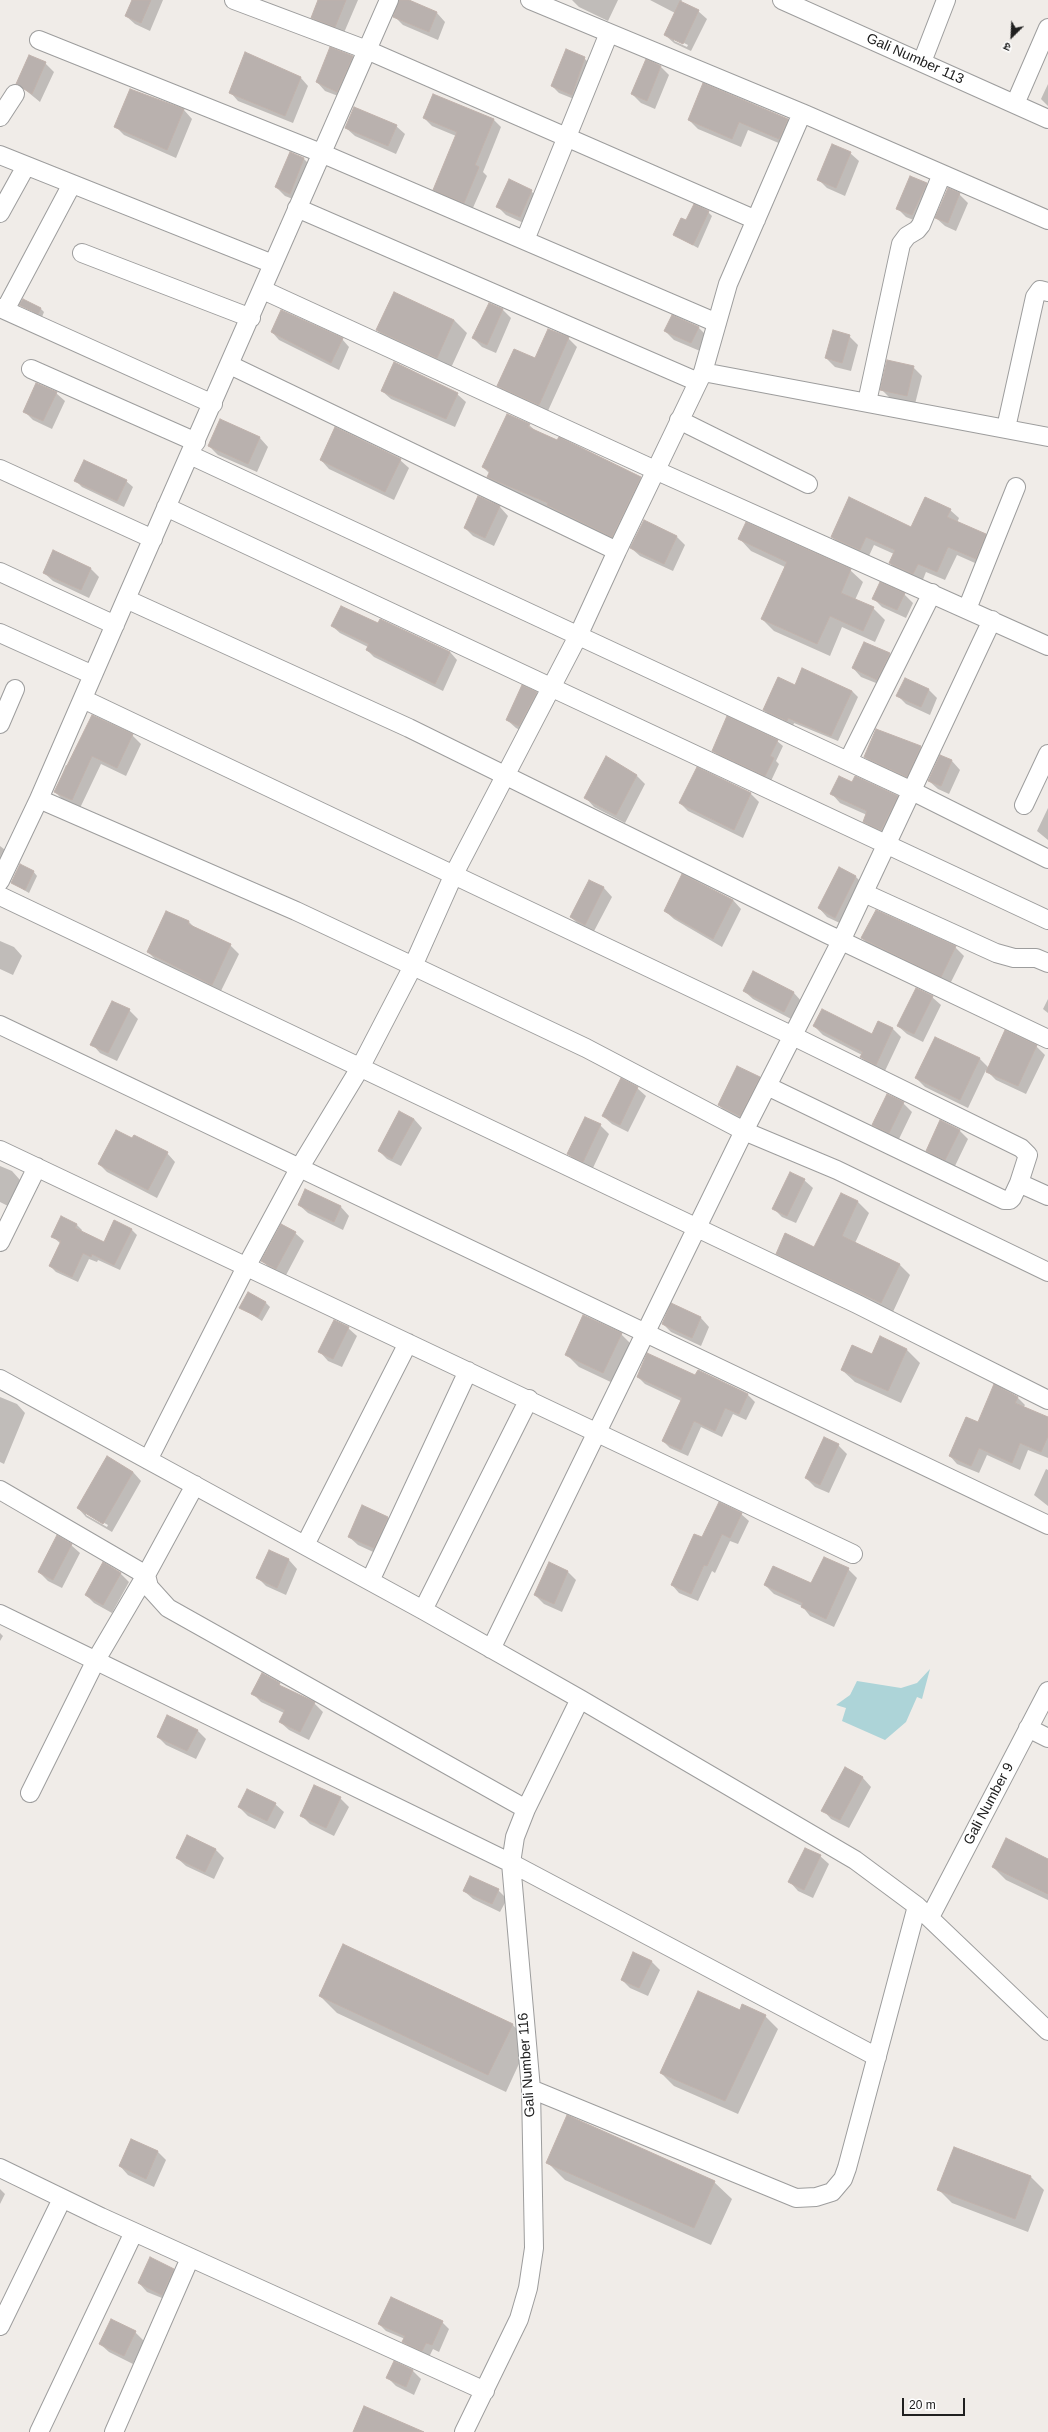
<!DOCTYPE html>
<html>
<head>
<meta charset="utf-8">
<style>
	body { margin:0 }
	#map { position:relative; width:1048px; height:2432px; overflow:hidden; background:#f0ece8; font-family:Helvetica,"Noto Sans Devanagari",sans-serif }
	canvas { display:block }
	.north { position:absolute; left:992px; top:16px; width:40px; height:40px; -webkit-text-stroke:3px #fff; paint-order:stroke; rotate:204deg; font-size:11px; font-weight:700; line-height:16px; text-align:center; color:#202020 }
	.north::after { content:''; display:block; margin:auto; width:14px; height:18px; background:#202020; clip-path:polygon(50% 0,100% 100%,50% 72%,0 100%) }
	.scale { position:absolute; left:902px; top:2398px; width:63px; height:18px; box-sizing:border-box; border:2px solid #202020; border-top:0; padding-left:5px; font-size:12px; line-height:14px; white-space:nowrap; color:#202020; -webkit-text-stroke:3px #fff; paint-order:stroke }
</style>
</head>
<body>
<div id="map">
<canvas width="1048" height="2432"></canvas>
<div class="north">उ</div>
<div class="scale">20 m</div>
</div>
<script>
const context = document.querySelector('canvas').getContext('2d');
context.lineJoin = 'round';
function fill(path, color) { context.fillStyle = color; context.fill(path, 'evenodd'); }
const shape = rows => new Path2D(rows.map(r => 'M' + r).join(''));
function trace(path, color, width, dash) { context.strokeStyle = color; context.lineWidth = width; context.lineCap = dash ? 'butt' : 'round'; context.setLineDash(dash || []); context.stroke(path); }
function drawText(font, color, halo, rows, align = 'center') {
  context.font = font + ' Helvetica,sans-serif'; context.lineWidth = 3; context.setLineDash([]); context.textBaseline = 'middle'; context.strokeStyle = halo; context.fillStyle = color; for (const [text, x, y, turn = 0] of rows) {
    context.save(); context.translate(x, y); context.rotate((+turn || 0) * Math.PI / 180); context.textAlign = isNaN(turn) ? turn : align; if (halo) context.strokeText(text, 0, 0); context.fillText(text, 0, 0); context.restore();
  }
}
fill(shape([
	[930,1669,922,1699,917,1697,906,1722,885,1740,842,1721,846,1708,836,1705,850,1695,857,1681,901,1688,917,1683]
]), '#add4d8');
fill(shape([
	[133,0,163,0,150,31,135,24,126,16],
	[319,0,358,0,343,35,320,26,312,17],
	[400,0,406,0,437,13,445,22,438,40,403,25,394,16],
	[572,0,618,0,608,21,579,7],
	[650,0,682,0,681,2,698,11,707,19,691,51,674,43,665,35,675,13],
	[674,38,688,45,687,47,674,41],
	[245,54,301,78,308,86,293,123,238,101,231,93],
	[352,57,361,65,346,99,325,91,317,82],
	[584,58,591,65,579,101,559,93,552,86],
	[45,63,54,72,40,102,18,84],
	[661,67,669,75,655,109,641,103,632,94],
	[1048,84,1048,106,1041,99],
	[131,90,184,110,192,119,176,158,124,135,116,127],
	[424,118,494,120,501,127,483,172,487,176,472,210,442,197,434,189,456,136,432,126],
	[788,119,796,128,788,147,748,130,741,147,698,129,689,120],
	[396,126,405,134,396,154,355,136,346,128],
	[290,153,304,159,312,167,298,201,285,196,276,187],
	[850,153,859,161,845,196,827,188,818,179],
	[926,184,935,193,921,223,906,217,898,209],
	[531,191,540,200,528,225,506,215,497,206],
	[959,194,968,203,956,231,945,226,936,218],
	[708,212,712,216,698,248,674,235,687,222],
	[21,305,40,308,44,312,42,317],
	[503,310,511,318,496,353,482,347,473,338],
	[454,320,467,333,450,370,390,343,377,330],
	[698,327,707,336,700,351,674,340,665,331],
	[272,332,342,339,349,347,339,370,279,340],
	[849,336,858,345,851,371,835,367,826,358],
	[568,338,577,347,547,413,507,394,498,386],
	[913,367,922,376,915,404,890,398,881,389],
	[382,391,457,394,466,402,455,427,391,399],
	[56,393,65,401,52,429,33,420,24,411],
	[221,421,260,438,268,447,257,472,218,455,209,446],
	[529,425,536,431,640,478,650,488,622,546,520,494,519,496,498,487,488,477,490,474,483,467],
	[321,460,400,460,409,468,394,500,329,469],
	[75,480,126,481,133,487,124,507,82,487],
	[479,497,500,507,508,516,494,546,473,536,465,528],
	[950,510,959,518,957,523,985,535,994,544,984,567,957,555,945,580,926,572,922,582,898,572,890,563,894,554,874,545,868,558,841,546,832,537,912,528],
	[677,537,685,545,673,571,640,556,631,548],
	[739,538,850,570,863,582,855,600,873,608,885,620,875,642,842,627,830,656,774,631,762,619,785,567,751,551],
	[54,551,91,569,99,577,89,598,53,581,44,573],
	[904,594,913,603,906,618,882,607,874,599],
	[379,625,450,652,457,660,443,691,374,657,367,650,368,647,340,633,332,626],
	[864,643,889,654,898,663,886,687,861,677,853,668],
	[905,679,929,690,937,698,930,715,906,704,898,696],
	[795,686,852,691,858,697,838,741,794,723,793,726,770,716,764,710],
	[536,693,545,702,528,734,516,728,507,720],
	[132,735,141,744,126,776,101,764,80,808,63,800,55,792,66,765,69,766],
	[777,741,783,746,776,761,779,764,771,781,719,756,713,751],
	[920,747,929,756,915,785,873,765,865,757],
	[941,756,952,761,960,770,949,794,938,789,929,781],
	[698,769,751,794,759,802,743,838,688,811,680,803],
	[637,776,645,784,625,823,594,807,586,798],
	[853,783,897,797,906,805,890,838,873,830,864,821,867,815,840,803,832,794],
	[1048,808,1048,840,1037,831],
	[0,846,13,856,0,879],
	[839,868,856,877,864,885,844,925,827,917,819,908],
	[33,871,37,876,29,893,12,883],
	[590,881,604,888,612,897,593,933,580,926,571,917],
	[733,900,741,909,722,947,674,919,665,911],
	[189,922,196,929,230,945,239,954,220,993,156,960,148,952],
	[862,938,955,947,964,956,950,984,871,947],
	[0,941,14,947,22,956,13,975,0,969],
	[754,972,794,993,802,1002,793,1020,753,999,744,991],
	[932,997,941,1005,923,1042,907,1034,898,1026],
	[1048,999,1048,1013,1043,1009],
	[129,1010,138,1019,117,1061,100,1053,92,1044],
	[814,1026,872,1035,893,1029,901,1037,884,1073,870,1066,861,1057,862,1055,823,1035],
	[1036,1046,1045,1055,1026,1094,996,1080,986,1070,968,1108,925,1087,916,1078,979,1058,989,1068],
	[759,1077,768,1086,749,1124,727,1114,719,1105],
	[637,1088,646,1096,628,1132,612,1124,603,1116],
	[903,1103,912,1112,898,1141,882,1133,874,1125],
	[414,1119,422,1128,401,1166,387,1159,379,1151],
	[600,1125,609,1134,592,1170,576,1162,568,1154],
	[959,1130,968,1139,954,1168,936,1159,927,1150],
	[167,1153,175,1162,157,1198,107,1172,99,1164],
	[0,1166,12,1171,20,1180,8,1206,0,1202],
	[804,1180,813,1188,796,1223,782,1217,773,1208],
	[306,1190,341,1207,349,1216,343,1230,308,1213,299,1205],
	[841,1194,858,1202,869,1213,855,1243,899,1264,910,1275,892,1314,788,1264,777,1253,815,1249],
	[76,1224,82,1230,81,1233,104,1243,131,1229,137,1235,120,1270,98,1260,97,1262,89,1259,78,1282,56,1272,50,1266,61,1244,52,1236],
	[295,1233,304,1241,285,1277,271,1269,262,1261],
	[266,1303,270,1307,262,1321,240,1307],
	[672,1305,701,1318,709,1327,701,1346,671,1332,663,1324],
	[348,1328,357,1336,342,1367,328,1361,320,1352],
	[621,1334,634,1347,617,1385,579,1367,566,1354],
	[880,1338,907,1350,920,1363,901,1403,855,1382,842,1370,872,1355],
	[638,1377,696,1377,748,1395,755,1402,746,1420,733,1414,722,1437,701,1427,688,1456,670,1448,663,1441,681,1401,645,1384],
	[0,1397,17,1404,25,1413,4,1464,0,1462],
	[1017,1397,1025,1405,1023,1408,1048,1419,1048,1458,1028,1450,1020,1470,987,1455,979,1473,957,1464,950,1456,978,1424],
	[838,1445,847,1454,829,1493,815,1487,806,1478],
	[108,1458,133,1472,141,1481,112,1532,86,1517,78,1508],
	[86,1513,108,1525,107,1527,86,1515],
	[1046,1469,1048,1470,1048,1506,1034,1495],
	[363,1506,388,1518,396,1526,382,1556,358,1545,349,1537],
	[741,1514,749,1521,738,1544,730,1541,715,1573,712,1571,698,1601,679,1593,672,1585],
	[71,1545,80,1553,62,1588,48,1581,39,1572],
	[269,1551,289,1560,297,1569,286,1595,266,1586,258,1578],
	[549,1564,568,1572,576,1580,562,1612,544,1604,535,1595],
	[848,1569,857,1578,834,1627,810,1616,802,1606,774,1594,765,1585,812,1585],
	[120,1573,129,1582,112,1613,94,1603,86,1595],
	[0,1633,3,1636,0,1641],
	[262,1674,285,1689,314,1703,323,1712,309,1740,289,1730,280,1722,284,1713,261,1702,253,1694],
	[197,1730,206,1739,196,1759,166,1745,158,1737],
	[845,1768,863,1778,871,1787,849,1828,831,1819,823,1810],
	[340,1798,349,1807,334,1836,310,1824,301,1815],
	[275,1804,284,1812,275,1829,248,1816,239,1807],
	[215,1849,224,1858,214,1879,186,1866,177,1858],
	[820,1856,829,1864,813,1898,798,1891,790,1882],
	[1048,1860,1048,1900,1006,1880,993,1867],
	[498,1890,507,1899,500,1912,473,1899,464,1891],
	[651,1961,660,1970,648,1996,630,1988,622,1980],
	[320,1996,512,2024,529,2042,506,2092,337,2013],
	[740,2011,765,2016,778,2029,738,2114,674,2086,661,2073],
	[132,2140,158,2152,166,2160,154,2187,128,2175,120,2166],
	[954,2149,1031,2177,1044,2190,1028,2232,952,2203,939,2190],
	[547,2162,714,2182,732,2199,711,2245,565,2180],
	[0,2189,5,2194,0,2204],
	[173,2270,182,2278,172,2302,147,2292,139,2283],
	[442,2322,449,2329,439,2352,433,2349,429,2357,411,2349,404,2342,405,2339,386,2331,379,2324],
	[135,2332,144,2341,133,2364,109,2352,100,2344],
	[394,2362,413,2371,421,2379,414,2395,396,2386,387,2377]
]), '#0003');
const building = shape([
	[132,0,151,0,141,23,125,16,132,0],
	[318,0,346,0,335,27,311,18,318,0],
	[399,0,409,0,437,12,429,32,393,17,399,0],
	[680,1,699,10,683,44,664,35,680,1],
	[330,47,353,56,337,92,316,82,330,47],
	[566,49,585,57,572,95,551,86,566,49],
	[245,52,301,77,285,116,229,93,245,52],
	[29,55,46,62,32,94,16,84,29,55],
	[646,59,661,66,647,101,631,94,646,59],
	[703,83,788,119,779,139,739,122,732,139,688,120,703,83],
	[130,89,184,109,167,150,114,127,130,89],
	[433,94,494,119,475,165,479,167,464,203,433,190,457,132,423,118,433,94],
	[354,107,397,125,388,146,345,128,354,107],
	[832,144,851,152,836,188,817,180,832,144],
	[290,152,304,158,290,194,275,187,290,152],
	[910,176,927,183,912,215,896,209,910,176],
	[509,179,532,190,520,217,496,207,509,179],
	[948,188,960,193,948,223,935,218,948,188],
	[694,204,709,211,693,245,673,235,681,218,686,220,694,204],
	[394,292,454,320,437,358,376,330,394,292],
	[23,299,41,308,38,314,19,305,23,299],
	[489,303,503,309,487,345,472,338,489,303],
	[281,310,343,338,331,363,271,332,281,310],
	[672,315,699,327,691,343,664,331,672,315],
	[548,329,569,337,539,405,497,386,514,349,535,358,548,329],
	[833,330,850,335,842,363,825,358,833,330],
	[887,360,914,366,907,396,880,390,887,360],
	[394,362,458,393,446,419,381,391,394,362],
	[36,383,57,392,43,421,23,412,36,383],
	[507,414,530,424,528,427,557,440,559,437,641,477,612,537,547,505,548,503,487,477,490,471,482,467,507,414],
	[220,419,260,437,248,464,208,446,220,419],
	[335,427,401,459,385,492,320,460,335,427],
	[84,460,127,480,117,501,74,481,84,460],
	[478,496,500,506,485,538,464,528,478,496],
	[849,497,911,527,925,497,951,509,947,517,986,534,976,559,948,547,937,572,918,564,913,574,889,563,895,550,866,537,860,550,831,537,849,497],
	[644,520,677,536,664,564,630,548,644,520],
	[746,522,851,569,841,593,874,607,863,631,830,616,817,644,761,619,787,562,738,539,746,522],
	[53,550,91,568,81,590,43,573,53,550],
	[880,582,905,593,897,610,872,599,880,582],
	[341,606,378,623,380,619,450,652,435,684,366,650,369,644,331,626,341,606],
	[864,642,890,653,877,680,852,668,864,642],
	[802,668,852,691,831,736,788,718,787,721,763,710,778,677,795,685,802,668],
	[905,678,929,689,921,707,896,696,905,678],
	[522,685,537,692,519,726,506,720,522,685],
	[92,715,133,734,117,768,92,756,72,800,54,792,92,715],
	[727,716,778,740,770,756,774,758,765,776,712,751,727,716],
	[876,729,921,746,907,777,864,757,876,729],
	[940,755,952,760,941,786,928,781,940,755],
	[606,756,637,775,616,815,584,798,606,756],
	[697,767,751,793,734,830,679,803,697,767],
	[839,776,852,782,855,776,898,796,881,830,863,822,867,811,830,794,839,776],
	[20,864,34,871,25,890,11,883,20,864],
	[839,867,856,876,835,918,818,908,839,867],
	[682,874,733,900,713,939,664,911,682,874],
	[589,880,604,887,585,925,570,917,589,880],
	[876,910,956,946,941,977,861,938,876,910],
	[166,911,189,921,188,924,231,944,212,985,147,952,166,911],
	[753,971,794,992,784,1012,743,991,753,971],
	[916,988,933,996,914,1034,897,1026,916,988],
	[112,1001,130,1009,108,1053,90,1045,112,1001],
	[822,1009,872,1034,878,1021,893,1028,876,1065,860,1057,863,1052,813,1026,822,1009],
	[1005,1030,1037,1045,1018,1086,986,1072,1005,1030],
	[935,1037,980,1058,960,1100,915,1078,935,1037],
	[737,1066,760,1077,740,1116,718,1105,737,1066],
	[621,1078,638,1087,620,1125,602,1116,621,1078],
	[887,1094,904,1102,889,1133,872,1125,887,1094],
	[399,1111,414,1119,392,1159,378,1151,399,1111],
	[585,1117,601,1124,583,1162,567,1154,585,1117],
	[940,1120,960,1130,945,1160,926,1151,940,1120],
	[116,1130,132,1138,134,1135,168,1152,148,1190,98,1164,116,1130],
	[790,1172,805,1179,787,1216,772,1209,790,1172],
	[305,1189,341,1206,334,1222,298,1205,305,1189],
	[841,1193,858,1201,842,1236,900,1264,881,1303,776,1254,785,1233,814,1247,841,1193],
	[61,1216,77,1224,75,1228,104,1242,114,1220,132,1229,114,1265,92,1254,91,1257,83,1253,72,1277,49,1266,61,1241,51,1237,61,1216],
	[281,1224,296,1232,276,1269,261,1261,281,1224],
	[248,1292,266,1302,258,1317,239,1308,248,1292],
	[671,1303,701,1317,692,1338,662,1324,671,1303],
	[583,1315,622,1333,603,1373,565,1355,583,1315],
	[334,1320,349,1327,333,1359,318,1352,334,1320],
	[880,1336,907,1349,888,1391,841,1370,852,1345,872,1354,880,1336],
	[647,1353,695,1375,698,1370,748,1394,739,1414,725,1408,715,1431,694,1421,681,1450,662,1441,682,1398,637,1377,647,1353],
	[994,1384,1018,1397,1015,1403,1048,1417,1048,1436,1041,1452,1020,1443,1012,1463,979,1448,971,1466,949,1456,966,1417,978,1422,994,1384],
	[824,1437,839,1444,820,1485,805,1478,824,1437],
	[107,1456,133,1472,103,1524,77,1508,107,1456],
	[719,1502,742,1513,730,1538,722,1534,707,1566,704,1565,691,1594,671,1585,694,1534,702,1537,719,1502],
	[362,1505,388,1517,374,1548,348,1537,362,1505],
	[57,1535,72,1544,53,1580,38,1572,57,1535],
	[269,1550,289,1559,277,1588,256,1578,269,1550],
	[824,1557,849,1568,826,1619,801,1607,803,1603,764,1585,773,1566,811,1583,824,1557],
	[103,1562,121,1573,103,1605,85,1595,103,1562],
	[549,1562,568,1571,554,1604,534,1595,549,1562],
	[262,1673,280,1683,279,1685,315,1702,300,1732,279,1722,285,1710,251,1694,262,1673],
	[167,1715,198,1730,187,1751,157,1737,167,1715],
	[845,1767,863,1777,840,1820,821,1811,845,1767],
	[314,1785,341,1797,326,1828,300,1816,314,1785],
	[247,1789,276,1803,267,1821,238,1807,247,1789],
	[187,1835,216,1849,205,1872,176,1858,187,1835],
	[1006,1838,1048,1859,1048,1894,992,1867,1006,1838],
	[805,1848,821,1855,804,1890,788,1882,805,1848],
	[470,1876,499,1889,492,1904,463,1891,470,1876],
	[343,1944,513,2024,488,2075,319,1996,343,1944],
	[633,1952,652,1961,639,1988,621,1980,633,1952],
	[698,1991,740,2010,742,2004,766,2015,725,2101,660,2073,698,1991],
	[567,2115,715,2181,694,2228,546,2163,567,2115],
	[131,2139,158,2151,146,2179,119,2166,131,2139],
	[954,2147,1031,2176,1015,2219,937,2190,954,2147],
	[150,2257,174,2269,162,2295,138,2283,150,2257],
	[391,2297,443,2321,432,2345,426,2343,422,2351,402,2342,405,2336,378,2324,391,2297],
	[111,2319,136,2331,124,2356,99,2344,111,2319],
	[394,2361,413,2370,406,2387,386,2378,394,2361],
	[364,2406,424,2432,353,2432,364,2406]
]);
fill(building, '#b9b1ae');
trace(building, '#c0b2ac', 1);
const street = shape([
	[234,0,367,50,756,220],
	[389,0,126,599,409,728,827,934,1048,1039],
	[530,0,802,113],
	[782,0,1048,119],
	[39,40,321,153,717,323],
	[922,62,946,0],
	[1015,104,1048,28],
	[0,117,15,94],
	[0,155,273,264],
	[297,208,698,382],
	[0,213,26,166],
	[525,240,609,33],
	[82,253,251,318],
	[263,290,655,470,1048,646],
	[0,308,213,404],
	[5,310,72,184],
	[230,365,617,551,703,372,728,284,802,113,1048,220],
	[31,369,196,442],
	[703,372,1048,437],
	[867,402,901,244,907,236,917,230,921,225,942,174],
	[679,420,808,484],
	[1006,428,1035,297,1040,290,1048,292],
	[190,455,912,791,1048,859],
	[0,469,153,539],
	[166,507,1048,920],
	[0,572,115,625],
	[967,609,1016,487],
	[0,633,93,675],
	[83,699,793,1036,1021,1148,1028,1155,1019,1183,1048,1196],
	[0,724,15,689],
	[848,761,932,593],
	[39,799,296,911,413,966,586,1048,744,1131,837,1170,1048,1272],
	[1024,805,1048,754],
	[0,881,39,799,126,599],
	[864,893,996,953,1014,958,1036,958,1048,963],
	[0,896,857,1304,1048,1400],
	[0,1025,1048,1525],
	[767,1086,1004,1200,1010,1200,1012,1198,1019,1183],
	[0,1150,853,1554],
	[0,1242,37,1167],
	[0,1379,423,1610,580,1699,855,1860,917,1906,1048,2031],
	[148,1460,246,1267,300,1167,360,1068,413,966,454,874,578,636,617,551],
	[0,1490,146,1575,149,1587,168,1608,526,1809],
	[305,1545,408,1343],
	[370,1581,468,1371],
	[423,1610,529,1399],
	[0,1614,511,1863,877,2057],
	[491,1649,744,1131,841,941,992,620],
	[1028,1728,1048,1738],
	[30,1793,96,1660,146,1575,195,1485],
	[930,1917,1048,1691],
	[531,2089,796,2198,816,2197,832,2192,843,2179,847,2168,917,1906],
	[0,2168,101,2217,485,2391],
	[0,2326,62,2199],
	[39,2432,134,2232],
	[114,2432,190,2258],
	[464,2432,519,2319,528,2288,534,2248,531,2089,511,1863,515,1837,526,1809,580,1699]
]);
trace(street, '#9d9d9d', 20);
trace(street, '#fff', 18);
drawText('14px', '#202020', '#fff', [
	["Gali Number 113",915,59,24],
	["Gali Number 9",989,1804,-62],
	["Gali Number 116",527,2065,-94]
]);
</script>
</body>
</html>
